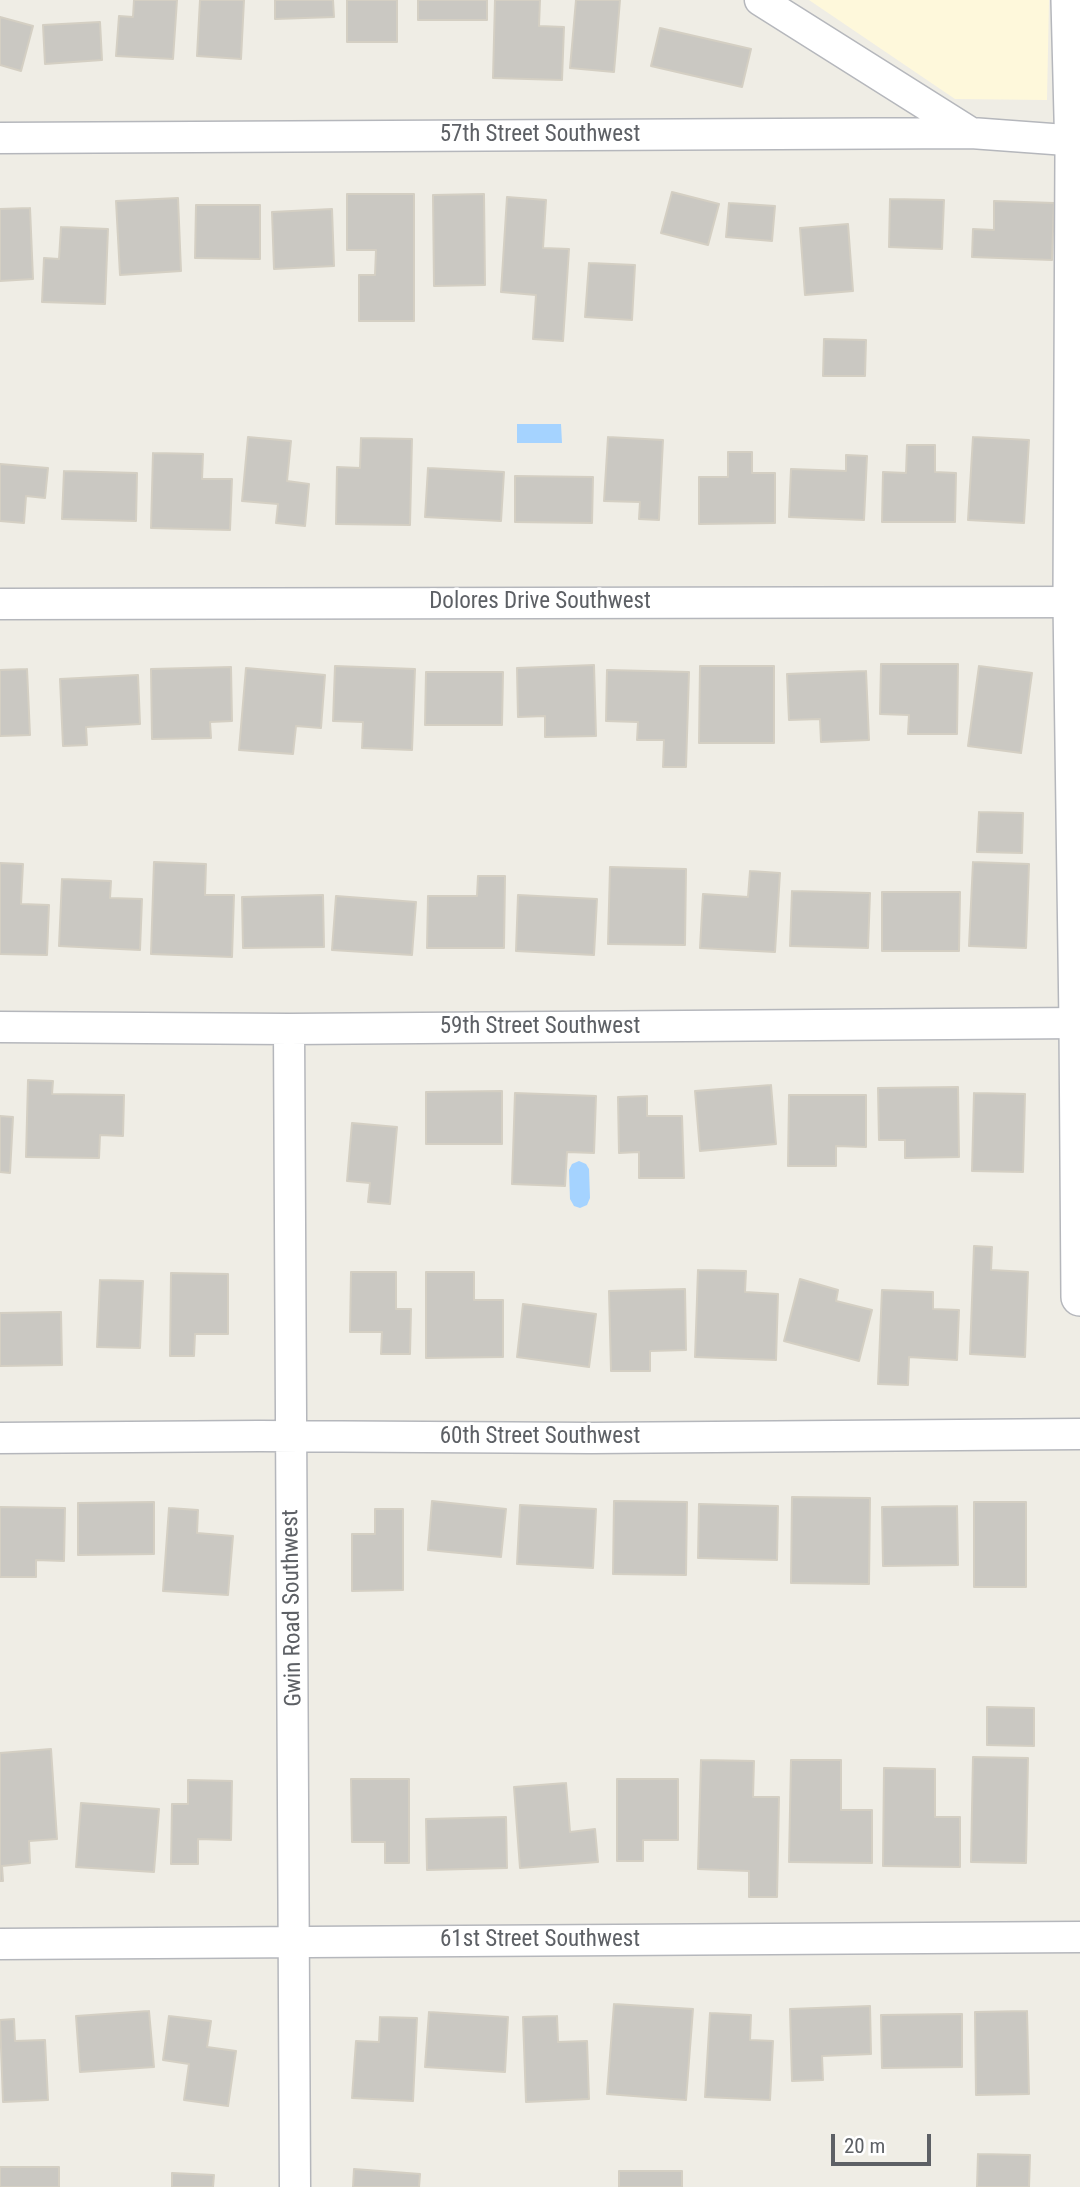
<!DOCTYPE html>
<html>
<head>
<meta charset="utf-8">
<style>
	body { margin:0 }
	#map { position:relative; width:1080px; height:2187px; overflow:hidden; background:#efede5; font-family:"Roboto Condensed",sans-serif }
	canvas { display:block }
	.scale { position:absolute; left:831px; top:2134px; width:100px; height:32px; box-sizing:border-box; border:4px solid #5d6065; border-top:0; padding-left:9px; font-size:21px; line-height:24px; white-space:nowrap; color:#5d6065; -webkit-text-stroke:5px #fff; paint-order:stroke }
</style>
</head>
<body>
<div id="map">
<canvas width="1080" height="2187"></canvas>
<div class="scale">20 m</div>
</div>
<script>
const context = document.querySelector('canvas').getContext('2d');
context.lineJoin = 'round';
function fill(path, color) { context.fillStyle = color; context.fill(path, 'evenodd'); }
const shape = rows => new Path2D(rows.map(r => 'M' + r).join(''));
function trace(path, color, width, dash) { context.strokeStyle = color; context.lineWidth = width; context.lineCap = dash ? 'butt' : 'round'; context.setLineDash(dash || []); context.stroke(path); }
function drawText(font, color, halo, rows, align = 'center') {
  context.font = font + ' "Roboto Condensed",sans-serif'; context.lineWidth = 5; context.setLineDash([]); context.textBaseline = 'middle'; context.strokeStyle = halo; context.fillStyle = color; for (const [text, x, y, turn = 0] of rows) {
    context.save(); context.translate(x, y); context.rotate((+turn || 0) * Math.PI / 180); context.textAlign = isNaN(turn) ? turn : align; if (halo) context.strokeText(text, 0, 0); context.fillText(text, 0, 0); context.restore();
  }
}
fill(shape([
	[809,0,1049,0,1047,100,955,99]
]), '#fef8db');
fill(shape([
	[517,424,561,424,562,443,517,443],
	[579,1161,586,1164,589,1169,590,1198,587,1205,580,1208,574,1206,570,1199,569,1170,572,1164]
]), '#a5d3ff');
const building = shape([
	[134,0,177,0,173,59,116,56,119,16,133,17,134,0],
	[200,0,244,0,241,59,197,56,200,0],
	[275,0,333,0,334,17,275,19,275,0],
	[347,0,397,0,397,42,347,42,347,0],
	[418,0,487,0,487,20,418,20,418,0],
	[495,0,540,0,539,26,564,27,562,80,493,78,495,0],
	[576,0,620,0,614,72,570,68,576,0],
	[0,17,33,26,21,71,0,65,0,17],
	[100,22,102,60,45,64,43,25,100,22],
	[660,28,751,49,742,87,651,66,660,28],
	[672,192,719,204,708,245,661,233,672,192],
	[347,194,414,194,414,321,359,321,359,275,375,275,376,250,347,250,347,194],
	[484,194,485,285,434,286,433,195,484,194],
	[507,197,546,200,543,248,569,249,563,341,533,339,536,295,501,292,507,197],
	[178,198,181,271,120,275,116,201,178,198],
	[890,199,944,200,942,249,889,247,890,199],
	[994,201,1054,203,1052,260,972,257,973,229,994,230,994,201],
	[729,203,775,206,772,241,726,237,729,203],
	[196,205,260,205,260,259,195,258,196,205],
	[30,208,33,279,0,281,0,209,30,208],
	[332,209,334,266,274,269,272,212,332,209],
	[848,224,853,291,805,295,800,228,848,224],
	[61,227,108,229,105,304,42,302,44,258,59,259,61,227],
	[589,263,635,265,632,320,585,317,589,263],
	[824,339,866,340,865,376,823,376,824,339],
	[248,437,291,441,287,481,309,484,305,526,276,523,278,504,242,501,248,437],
	[608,437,663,440,659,520,639,519,640,502,604,501,608,437],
	[973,437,1029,440,1024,523,968,520,973,437],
	[361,438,412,439,410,525,336,524,337,467,360,468,361,438],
	[907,445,935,445,935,472,956,473,955,522,882,522,883,472,906,473,907,445],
	[728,452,752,452,752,473,775,473,775,523,699,524,699,477,728,477,728,452],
	[153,453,203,454,202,479,232,479,230,530,151,528,153,453],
	[846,455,867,456,864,520,789,517,791,469,846,471,846,455],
	[0,464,48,468,45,498,26,496,24,523,0,521,0,464],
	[428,468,504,472,501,521,425,517,428,468],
	[64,471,137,473,136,521,62,519,64,471],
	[515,476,593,477,592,523,515,522,515,476],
	[881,664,958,664,957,734,908,734,909,715,880,714,881,664],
	[594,665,596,736,545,737,545,716,518,717,517,668,594,665],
	[335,666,415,669,412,750,362,748,363,722,333,721,335,666],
	[700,666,774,666,774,743,699,743,700,666],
	[979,666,1032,673,1021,753,968,746,979,666],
	[231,667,232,721,210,722,211,738,152,739,151,669,231,667],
	[246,668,325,675,321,728,296,726,293,754,239,750,246,668],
	[27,669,30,735,0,736,0,670,27,669],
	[607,670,689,672,686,767,663,767,664,740,637,740,638,722,606,721,607,670],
	[866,671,869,740,821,742,820,719,789,720,787,674,866,671],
	[426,672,503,672,502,725,425,725,426,672],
	[138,675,140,724,86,727,87,745,63,746,60,679,138,675],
	[979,812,1023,813,1022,853,977,852,979,812],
	[154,862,206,864,205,895,234,895,232,957,151,954,154,862],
	[973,862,1029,864,1026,948,969,946,973,862],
	[0,863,23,864,21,904,49,905,47,955,0,954,0,863],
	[610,867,686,869,685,945,608,944,610,867],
	[750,871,780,873,775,952,700,948,703,894,748,897,750,871],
	[478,876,505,876,504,948,427,948,428,896,477,896,478,876],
	[62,879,111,881,110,898,142,899,140,950,59,946,62,879],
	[792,891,870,893,868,948,790,946,792,891],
	[882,892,960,892,959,951,882,951,882,892],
	[323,895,324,947,243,948,242,897,323,895],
	[518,895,597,899,594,955,516,951,518,895],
	[336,896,416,902,412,955,332,950,336,896],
	[28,1080,53,1081,52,1094,124,1095,123,1136,100,1135,99,1158,26,1157,28,1080],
	[771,1085,776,1144,700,1151,695,1091,771,1085],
	[958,1087,959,1157,905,1158,905,1140,879,1140,878,1088,958,1087],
	[502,1091,502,1144,426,1144,426,1092,502,1091],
	[515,1093,596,1096,594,1153,567,1152,565,1186,512,1184,515,1093],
	[974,1093,1025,1094,1023,1172,972,1171,974,1093],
	[789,1095,866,1095,866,1147,836,1146,836,1166,788,1166,789,1095],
	[647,1096,647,1116,682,1116,684,1178,639,1178,639,1152,619,1153,618,1097,647,1096],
	[0,1116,13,1117,10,1173,0,1172,0,1116],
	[352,1123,397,1127,390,1204,368,1202,370,1183,347,1181,352,1123],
	[974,1246,992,1247,991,1270,1028,1272,1025,1357,970,1354,974,1246],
	[698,1270,746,1271,745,1292,778,1294,776,1360,695,1357,698,1270],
	[351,1272,396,1272,396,1309,411,1309,410,1354,381,1354,382,1332,350,1332,351,1272],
	[426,1272,474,1272,474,1300,503,1300,503,1357,426,1358,426,1272],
	[171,1273,228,1274,228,1334,195,1334,194,1356,170,1356,171,1273],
	[800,1279,838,1290,836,1301,872,1310,859,1361,784,1341,800,1279],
	[100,1280,143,1281,140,1348,97,1347,100,1280],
	[685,1289,686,1350,650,1351,650,1371,611,1371,609,1291,685,1289],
	[882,1290,933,1292,933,1309,959,1310,957,1360,909,1357,908,1385,878,1384,882,1290],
	[523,1304,596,1314,589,1367,517,1357,523,1304],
	[61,1312,62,1365,0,1366,0,1313,61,1312],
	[792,1497,870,1498,869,1584,791,1583,792,1497],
	[432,1501,506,1509,501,1557,428,1550,432,1501],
	[614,1501,687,1502,686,1575,613,1574,614,1501],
	[154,1502,154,1554,78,1555,78,1503,154,1502],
	[974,1502,1026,1502,1026,1587,974,1587,974,1502],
	[699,1504,778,1506,777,1560,698,1558,699,1504],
	[520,1505,596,1509,593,1568,517,1564,520,1505],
	[957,1506,958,1565,883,1566,882,1507,957,1506],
	[0,1507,65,1508,64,1561,36,1560,36,1577,0,1577,0,1507],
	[169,1508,198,1510,197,1533,233,1536,228,1595,163,1591,169,1508],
	[375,1509,403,1509,403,1590,352,1591,352,1534,375,1534,375,1509],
	[987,1707,1034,1708,1034,1746,987,1745,987,1707],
	[51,1749,57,1839,29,1841,30,1863,2,1866,3,1881,0,1881,0,1753,51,1749],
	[973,1757,1028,1758,1026,1863,971,1862,973,1757],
	[701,1760,754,1761,753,1797,779,1797,777,1897,749,1897,749,1871,698,1869,701,1760],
	[791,1760,841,1760,841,1810,872,1810,872,1863,789,1862,791,1760],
	[884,1768,935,1769,935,1817,960,1817,960,1867,883,1866,884,1768],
	[351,1779,409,1779,409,1863,385,1863,385,1842,352,1842,351,1779],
	[617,1779,678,1779,678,1840,643,1840,643,1861,617,1861,617,1779],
	[188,1780,232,1781,231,1840,198,1839,198,1864,171,1864,172,1804,188,1804,188,1780],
	[566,1783,570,1832,595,1829,598,1862,520,1868,514,1787,566,1783],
	[81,1803,159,1809,154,1872,76,1867,81,1803],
	[506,1817,507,1868,427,1870,426,1819,506,1817],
	[614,2004,693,2009,686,2100,607,2094,614,2004],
	[870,2006,871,2054,822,2056,823,2080,792,2081,790,2009,870,2006],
	[149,2011,154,2067,80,2072,76,2016,149,2011],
	[1027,2011,1029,2094,976,2095,975,2012,1027,2011],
	[429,2012,508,2017,505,2072,425,2067,429,2012],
	[710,2013,751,2015,750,2040,773,2041,770,2100,705,2097,710,2013],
	[962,2014,962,2067,882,2068,881,2015,962,2014],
	[169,2016,211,2021,207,2047,236,2051,228,2106,184,2100,189,2064,163,2060,169,2016],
	[557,2016,558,2042,587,2041,589,2099,526,2102,523,2017,557,2016],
	[380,2017,417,2018,413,2101,352,2098,356,2041,379,2042,380,2017],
	[14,2019,15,2041,45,2040,48,2100,3,2102,0,2020,14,2019],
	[978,2154,1030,2155,1029,2187,977,2187,978,2154],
	[0,2167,59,2167,59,2187,0,2187,0,2167],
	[354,2169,420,2174,419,2187,353,2187,354,2169],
	[619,2171,682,2171,682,2187,619,2187,619,2171],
	[172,2173,214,2175,213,2187,172,2187,172,2173]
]);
fill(building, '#cac8c2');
trace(building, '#d4cfc3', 2);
const minor = shape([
	[760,0,971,133],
	[0,138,971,133,1080,141],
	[0,604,1080,602],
	[0,1027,289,1029,1080,1023],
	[289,1029,295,2187],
	[0,1438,259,1436,592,1438,1080,1434],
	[0,1944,1080,1937]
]);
const tertiary = shape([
	[1070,0,1074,155,1072,602,1078,1023,1080,1297]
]);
trace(minor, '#b5b7bc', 33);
trace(tertiary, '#b5b7bc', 40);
trace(minor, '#fff', 30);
trace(tertiary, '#fff', 37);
drawText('23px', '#5d6065', '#fff', [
	["57th Street Southwest",540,135],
	["Dolores Drive Southwest",540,602],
	["59th Street Southwest",540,1027],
	["60th Street Southwest",540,1437],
	["Gwin Road Southwest",293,1608,-91],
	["61st Street Southwest",540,1940]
]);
</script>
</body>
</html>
